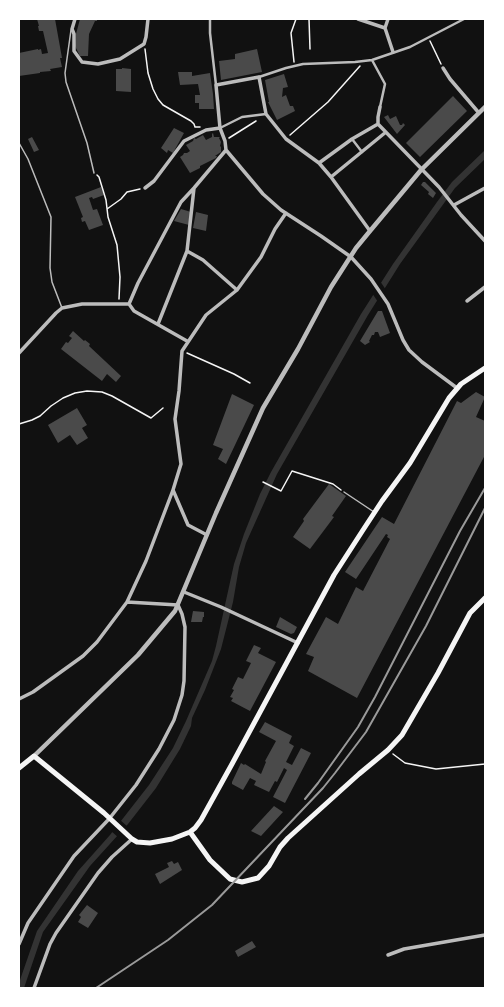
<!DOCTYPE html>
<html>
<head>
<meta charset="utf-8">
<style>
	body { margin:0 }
	#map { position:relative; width:504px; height:1007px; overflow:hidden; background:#111; font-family:"Alegreya Sans",sans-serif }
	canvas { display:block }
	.frame { position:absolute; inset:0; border:20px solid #fff; pointer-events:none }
</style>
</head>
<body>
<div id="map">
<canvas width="504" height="1007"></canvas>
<div class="frame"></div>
</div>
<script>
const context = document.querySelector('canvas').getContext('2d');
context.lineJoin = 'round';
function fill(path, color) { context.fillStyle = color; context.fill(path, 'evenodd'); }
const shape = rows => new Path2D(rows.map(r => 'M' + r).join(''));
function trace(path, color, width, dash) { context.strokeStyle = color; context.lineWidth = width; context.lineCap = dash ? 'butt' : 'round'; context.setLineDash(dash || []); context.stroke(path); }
fill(shape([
	[485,150,485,159,455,188,400,264,368,315,277,474,246,543,239,567,233,602,221,649,205,690,192,718,191,726,180,749,156,788,128,824,90,866,43,932,24,988,19,988,20,980,37,931,78,871,110,835,149,785,173,748,186,721,212,661,216,646,234,564,244,534,260,494,271,472,361,314,393,264,437,202,452,182]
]), '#333');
fill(shape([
	[380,281,386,290,378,302,372,293],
	[119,819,128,827,119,838,111,831]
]), '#111');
fill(shape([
	[37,19,55,19,62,58,60,58,62,67,50,69,51,71,40,72,40,73,19,76,19,53,38,49,38,50,41,49,42,54,48,53,43,31,39,31,38,26,39,26],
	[80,19,97,19,97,21,95,21,89,34,88,56,80,56,75,46,76,34],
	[257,49,262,72,221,80,219,61,235,59,235,54],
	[122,68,131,69,131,92,116,91,116,69,122,69],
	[178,72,192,72,192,76,210,73,213,94,214,109,199,109,199,103,195,103,195,95,200,95,198,84,180,85],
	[284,74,288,87,283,88,282,97,286,95,290,106,293,106,295,111,277,120,268,102,269,102,265,80],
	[453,96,467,111,420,157,406,143],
	[388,115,390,119,396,116,400,125,402,125,403,123,405,125,397,134,384,117],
	[174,128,184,133,173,153,168,150,167,153,161,148],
	[213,133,214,137,220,137,219,138,221,142,220,146,221,147,221,152,215,156,217,156,216,158,200,166,200,168,190,173,180,157,183,155,184,153,187,153,190,151,186,145,193,141,194,138,196,139,203,135,206,140,212,137,212,134],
	[32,137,39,150,34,152,28,139],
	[423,182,425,182,436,193,433,198,428,194,429,192,421,185],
	[101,187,104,195,93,199,92,197,89,198,93,210,97,209,103,225,89,230,85,221,82,222,81,218,83,217,75,197],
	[181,209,191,212,189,225,174,221],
	[196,212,208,215,206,231,193,228],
	[378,311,382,311,390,333,380,337,378,332,375,332,374,335,372,335,369,341,370,342,365,345,360,341],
	[73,331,84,341,85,340,90,344,89,346,121,376,116,382,107,374,102,381,61,349,66,342,68,343,72,338,69,336],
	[476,392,485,397,476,417,485,421,485,455,357,698,308,671,314,657,306,654,326,617,338,624,356,587,363,591,390,539,387,537,388,535,386,534,356,579,345,572,382,517,394,524,457,401,461,403],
	[232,394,254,405,226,464,218,459,223,449,213,445],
	[77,408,87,425,82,428,88,438,77,445,70,435,58,443,48,425],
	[329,484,346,496,332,516,334,517,310,549,293,537,304,521,303,519],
	[193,611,204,612,204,617,203,617,202,622,191,622],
	[280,617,297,627,294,633,291,634,276,627],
	[254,645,261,648,258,653,276,662,250,711,231,701,233,698,230,697,234,690,232,689,238,677,243,679,251,663,246,661],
	[265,722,292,736,289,743,294,746,286,762,292,765,301,748,311,753,285,803,273,797,287,770,284,768,277,782,275,781,269,792,254,785,256,781,250,778,243,790,232,784,232,782,241,763,244,765,245,764,261,774,266,762,265,761,276,741,259,732],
	[274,806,283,812,261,836,251,831],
	[172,861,174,864,178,862,182,870,160,884,155,874,169,867,167,863],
	[87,905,98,913,88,928,78,922,81,917,79,915],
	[252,941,256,947,238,957,235,951]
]), '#4a4a4a');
trace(shape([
	[309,19,310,49],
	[430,41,441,64],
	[145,49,148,73,153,89,158,99,163,105,191,121,194,124,195,127,200,127],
	[294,62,291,33,296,19],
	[290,135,328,102,360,66],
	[229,138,256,121],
	[97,175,99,177,106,200,108,217,117,245,120,277,119,299],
	[107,209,121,199,127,192,140,189],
	[187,353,234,374,250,383],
	[19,424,32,420,40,416,51,406,63,398,75,393,87,391,102,392,112,396,151,418,163,408],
	[263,482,281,491,292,471,333,484,341,490],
	[393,754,405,763,436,769,485,764]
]), '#f5f5f5', 1.5);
trace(shape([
	[71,30,65,73,66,82,87,143,94,173],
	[19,143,28,159,51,217,50,268,52,282,62,308],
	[344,492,374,512]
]), '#bcbcbc', 1.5);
trace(shape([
	[210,19,210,33,216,85],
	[372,60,385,84,380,107],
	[259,77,286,68,303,64,355,62,372,60,410,47,464,19],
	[220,128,242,117,266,114],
	[352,139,362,152]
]), '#bcbcbc', 2.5);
trace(shape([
	[75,19,72,29,74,34,74,51,82,62,98,64,120,59,144,44,146,37,148,19],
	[358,19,385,28],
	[388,19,385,28,393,52],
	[443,68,450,79,479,113],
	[378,124,439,187,461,215,485,241],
	[378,124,378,117,380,107],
	[319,163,352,139,378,124],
	[331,177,386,132],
	[145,188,154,181,184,141,206,130,220,128],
	[454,205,485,188],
	[370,231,331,177,319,163,286,139,266,114,259,77,216,85,220,128,225,141,226,150,263,194,281,210,321,236,351,257,371,279,388,304,403,340,409,350,422,362,457,388],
	[187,251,203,260,237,290],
	[467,301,485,287],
	[129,304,138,283,181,202,194,188,226,150],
	[158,324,187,251,194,188],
	[19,353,56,313,62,308,82,304,129,304,134,311,187,341],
	[173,490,188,525,207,535],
	[184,592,221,607,298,643],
	[19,699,33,692,83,656,97,642,127,602,146,561,173,490,181,464,175,419,179,391,182,351,206,315,237,290,261,257,275,229,286,213],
	[19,944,28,923,74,856,109,819,136,785,159,749,174,720,182,695,184,681,185,627,182,614,178,605,127,602],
	[388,955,404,949,485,935],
	[34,988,50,944,56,933,98,873,112,857,132,839]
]), '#bcbcbc', 3.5);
trace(shape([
	[34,756,138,655,175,611,216,513,263,408,298,349,331,287,356,248,370,231,421,170,485,107]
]), '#bcbcbc', 4.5);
trace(shape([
	[19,768,34,756,104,813,132,839,137,842,150,843,172,839,190,832,195,828,201,820,232,764,334,575,363,530,382,501,410,463,449,398,461,384,485,368],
	[190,832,210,860,230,879,242,882,258,878,269,866,280,847,288,838,359,774,388,750,402,735,438,673,470,613,485,598]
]), '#f5f5f5', 5);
trace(shape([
	[305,799,318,783,358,727,375,697,460,531,485,488],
	[96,988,168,940,212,905,323,788,335,773,366,732,426,626,485,508]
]), '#9a9a9a', 2);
</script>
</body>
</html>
